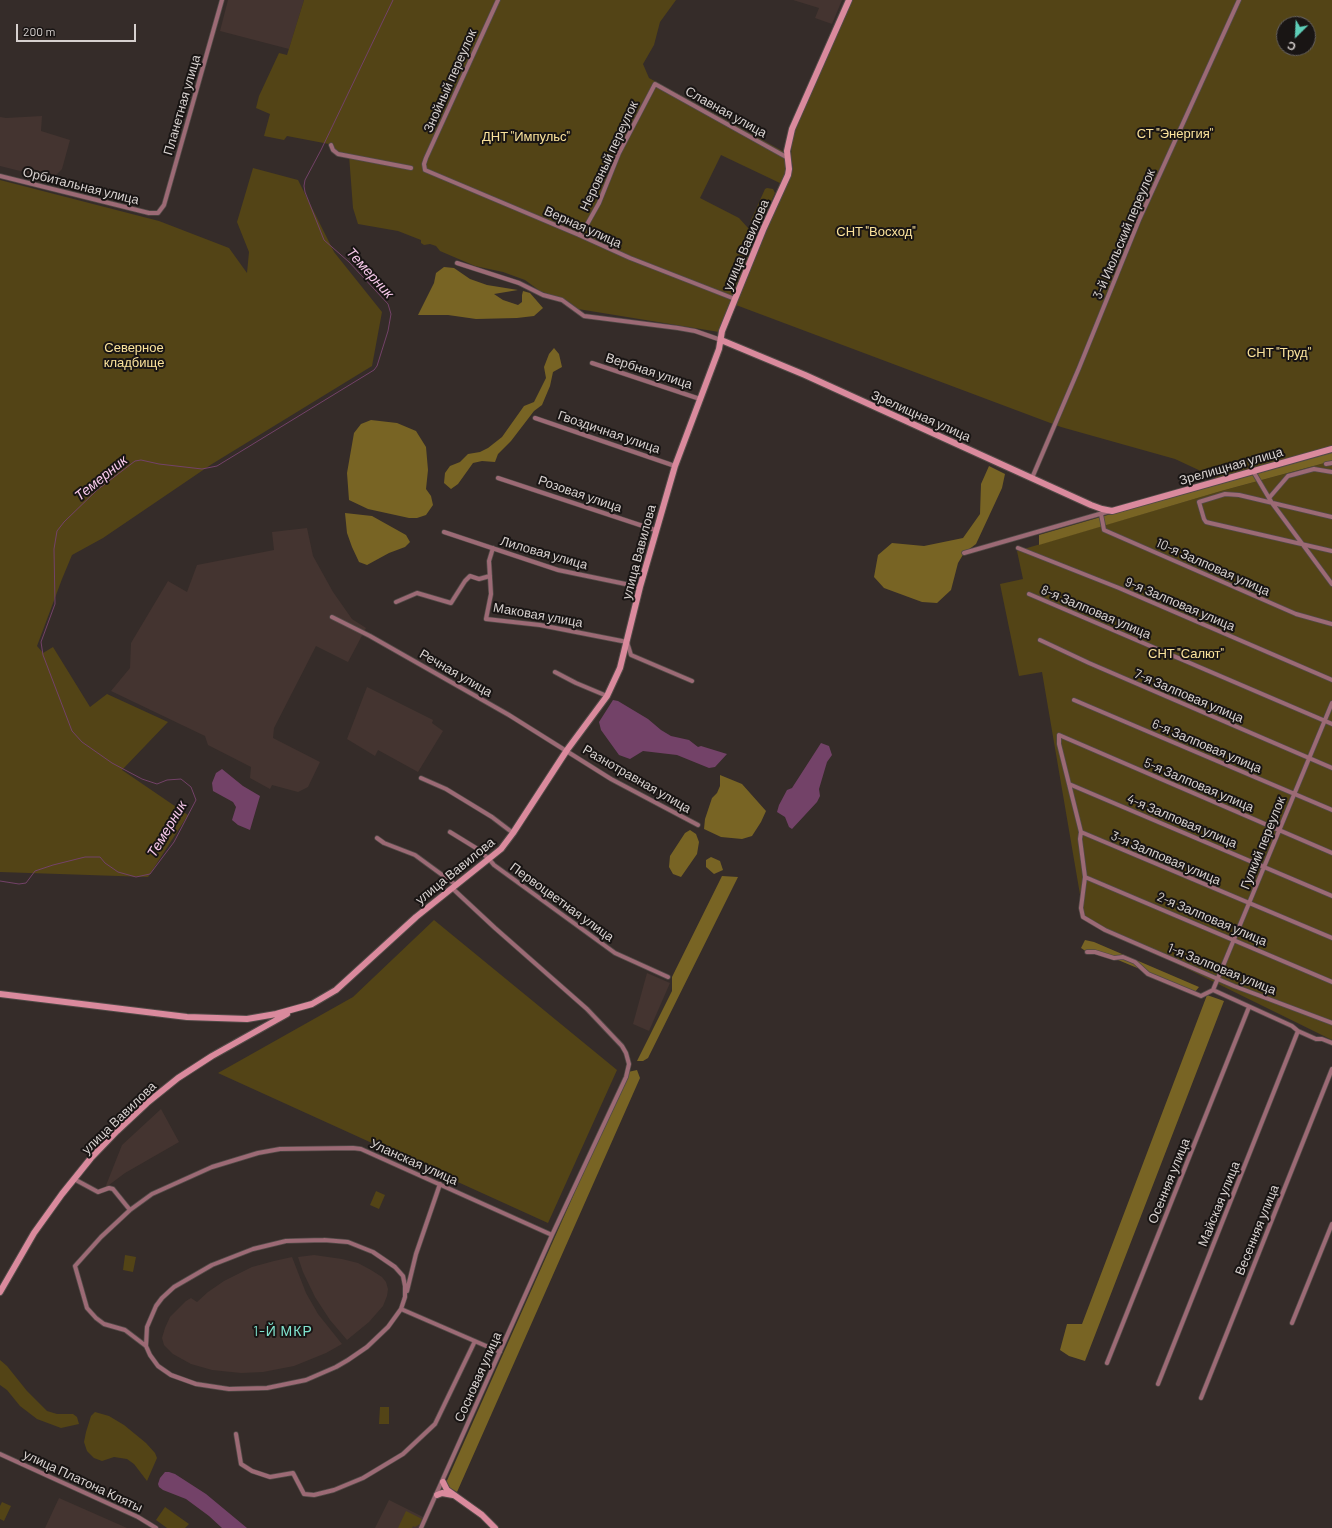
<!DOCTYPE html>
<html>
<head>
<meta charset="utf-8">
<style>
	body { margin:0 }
	#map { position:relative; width:1332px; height:1528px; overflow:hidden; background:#352c29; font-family:Barlow,sans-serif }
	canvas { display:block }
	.north { position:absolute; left:1276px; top:16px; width:40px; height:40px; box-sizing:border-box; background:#191514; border:1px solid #65605f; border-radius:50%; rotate:204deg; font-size:11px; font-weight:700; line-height:16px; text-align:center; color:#d7d1cf }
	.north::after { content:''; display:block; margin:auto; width:14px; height:18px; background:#5eceb8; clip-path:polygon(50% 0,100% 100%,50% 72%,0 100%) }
	.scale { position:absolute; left:16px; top:24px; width:120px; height:18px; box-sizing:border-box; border:2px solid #d7d1cf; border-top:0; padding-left:5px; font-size:12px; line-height:14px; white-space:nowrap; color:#d7d1cf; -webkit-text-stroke:3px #191514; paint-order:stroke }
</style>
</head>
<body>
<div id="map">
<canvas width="1332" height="1528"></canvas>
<div class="north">С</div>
<div class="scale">200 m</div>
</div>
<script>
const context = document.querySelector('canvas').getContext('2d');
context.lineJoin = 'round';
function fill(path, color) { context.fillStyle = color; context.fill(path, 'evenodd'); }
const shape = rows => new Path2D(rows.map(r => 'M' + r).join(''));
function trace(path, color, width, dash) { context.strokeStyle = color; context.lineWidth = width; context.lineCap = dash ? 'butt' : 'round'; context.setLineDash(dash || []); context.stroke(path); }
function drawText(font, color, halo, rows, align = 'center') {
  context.font = font + ' Barlow,sans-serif'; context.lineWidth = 4; context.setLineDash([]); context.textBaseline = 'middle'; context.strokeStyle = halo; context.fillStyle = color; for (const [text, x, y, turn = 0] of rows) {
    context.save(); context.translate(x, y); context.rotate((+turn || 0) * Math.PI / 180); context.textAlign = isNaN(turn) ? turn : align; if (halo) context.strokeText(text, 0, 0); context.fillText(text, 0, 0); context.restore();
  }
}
fill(shape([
	[228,0,304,0,289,49,220,31],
	[793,0,842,0,832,24,815,18,819,8],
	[42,116,41,131,70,140,62,169,52,179,0,166,0,117,6,118],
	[307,528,313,556,333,592,352,619,366,628,348,662,316,646,274,728,273,738,320,762,308,787,298,792,272,785,270,789,250,778,251,767,208,745,205,736,111,691,130,668,131,643,168,581,187,592,197,565,274,550,272,532],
	[367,687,433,720,432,723,443,731,418,772,378,750,375,756,347,739],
	[647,973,670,983,649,1031,633,1024],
	[161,1109,179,1142,125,1173,105,1188,122,1145],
	[314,1255,342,1259,358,1263,371,1270,382,1277,386,1282,388,1289,387,1296,383,1306,369,1322,347,1340,330,1320,315,1297,303,1272,298,1257],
	[292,1257,306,1293,318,1314,342,1344,326,1353,294,1366,263,1372,241,1373,212,1370,191,1364,173,1354,164,1345,162,1338,165,1328,170,1317,186,1301,191,1298,197,1302,208,1292,224,1281,252,1267,274,1261],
	[59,1498,127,1528,45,1528],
	[389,1500,425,1518,420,1528,375,1528]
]), '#443430');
fill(shape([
	[304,0,676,0,660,22,654,45,643,64,649,78,788,154,790,167,782,184,721,155,700,198,739,218,758,239,719,332,578,309,568,301,540,291,525,280,503,272,475,266,440,251,436,246,430,244,424,245,421,243,421,240,398,231,358,224,353,208,349,155,333,150,329,144,287,136,284,140,264,136,270,114,256,108,259,96,279,53,287,55],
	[849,0,1332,0,1332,448,1218,479,1175,459,1061,427,736,305,793,166,791,159,792,136],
	[1284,24,1308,24,1308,48,1284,48],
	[253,168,298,180,334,252,382,312,372,366,212,464,103,538,72,555,62,579,37,646,43,653,53,647,90,707,107,694,168,722,122,770,188,815,148,877,0,872,0,180,159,221,229,248,247,273,249,252,237,222],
	[767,188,773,189,775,193,761,224,758,226,752,225,751,220,765,189],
	[1332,461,1332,1040,1084,918,1042,672,1019,676,1000,584,1023,579,1017,551,1221,491],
	[434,920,617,1070,548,1223,218,1073,353,997],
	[376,1191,385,1195,379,1209,370,1205],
	[125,1255,136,1257,133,1272,123,1270],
	[0,1360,7,1366,27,1391,47,1411,57,1414,73,1414,77,1417,79,1424,61,1428,37,1419,20,1406,7,1390,0,1385],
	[380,1407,389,1407,389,1424,379,1424],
	[95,1412,109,1416,124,1425,146,1443,155,1453,157,1458,147,1481,134,1464,127,1459,114,1457,102,1461,94,1458,87,1451,84,1442,86,1432,91,1416],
	[2,1502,11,1506,4,1521,0,1519,0,1506],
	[165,1507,189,1524,185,1528,167,1528,156,1520],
	[406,1511,422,1519,420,1524,415,1527,413,1526,412,1528,398,1528]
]), '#534416');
fill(shape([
	[444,267,454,268,470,279,487,285,518,290,494,294,503,300,518,305,522,302,522,295,523,291,530,293,543,308,534,316,517,318,476,319,448,315,418,315,434,283,436,273],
	[554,348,559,354,562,367,553,372,550,386,542,405,534,411,511,441,498,454,495,462,482,461,473,463,458,484,451,489,444,483,445,473,450,466,460,462,468,454,480,452,488,448,502,437,524,406,534,402,546,378,544,367,549,354],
	[371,420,397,423,416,431,426,447,428,470,426,489,431,496,433,505,426,515,417,518,409,518,368,509,349,500,347,473,354,433,361,424],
	[1332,451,1332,461,1221,491,1039,545,1039,535,1221,482],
	[989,466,1005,474,1002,488,976,544,964,553,958,563,951,590,937,603,922,602,884,588,874,577,878,555,892,543,924,546,963,538,980,514,981,484],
	[345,513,372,516,406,535,410,542,405,547,389,553,367,565,359,562,352,547,347,533],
	[720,775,742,784,766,811,761,822,752,836,742,839,721,837,704,829,705,819,712,798,717,793,720,786],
	[690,830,696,834,699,842,697,854,681,877,673,874,669,867,670,856,685,833],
	[711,857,720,861,723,870,714,874,706,867,706,860],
	[722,876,738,877,648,1058,643,1061,637,1061,672,991,672,977],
	[1085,940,1094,942,1199,987,1195,992,1094,950,1087,952,1081,948],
	[1207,995,1224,1001,1085,1361,1069,1356,1060,1350,1067,1324,1082,1324],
	[637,1070,640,1078,457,1492,445,1485,628,1072]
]), '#786424');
fill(shape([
	[613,700,618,701,648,719,661,730,671,736,689,740,698,747,701,746,727,754,715,767,709,768,677,755,643,751,630,759,619,755,601,730,599,722],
	[821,743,829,746,832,755,827,762,819,789,820,796,817,802,792,829,789,827,785,817,777,812,779,805,787,790,792,788],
	[222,769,243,786,260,796,250,830,238,825,232,820,236,807,233,802,213,791,212,783,216,773],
	[165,1472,169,1472,175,1474,206,1494,247,1528,222,1528,209,1516,186,1499,163,1490,159,1487,158,1484,160,1478]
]), '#734268');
trace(shape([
	[0,881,19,884,26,883,35,871,53,865,85,857,100,857,105,863,118,872,136,877,150,874,174,842,196,800,191,787,181,779,167,780,157,784,142,779,112,763,82,742,72,731,43,655,41,642,55,604,54,549,57,531,64,522,97,490,135,461,141,460,159,464,202,469,217,466,374,370,377,366,388,331,391,314,388,304,349,262,324,240,305,192,304,186,305,180,321,150,393,0]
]), '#734268', 1);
const street = shape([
	[498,0,426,158,424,164,425,170,579,235,630,258,735,299],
	[331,145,333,150,338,154,411,168],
	[0,176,149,213,158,213,164,205,222,0],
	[579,235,585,228,599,203,619,153,655,84,788,158],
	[457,263,519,283,543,295,562,300,584,316,678,328,695,331,721,340],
	[592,363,700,399],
	[535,418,675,466],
	[1326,464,1332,463],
	[1253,471,1272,503,1332,584],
	[498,478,655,530],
	[1032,478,1079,368,1139,220,1239,0],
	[1269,498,1288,476,1314,469,1332,472],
	[1101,514,1104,530,1296,614,1332,624],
	[1332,517,1239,495,1225,494,1199,502,1204,519,1206,522,1210,523,1332,551],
	[444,532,558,570,640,587],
	[493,548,489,561,491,594,486,619,540,625,627,642,631,655,692,681],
	[1018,548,1119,588,1332,680],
	[964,553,1110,511],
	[1029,594,1332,724],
	[396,602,417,593,451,603,465,581,470,576,479,579,490,576],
	[332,617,370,636,509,715,611,779,698,825],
	[1040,640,1089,663,1332,768],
	[555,672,576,683,607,696],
	[1074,700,1332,810],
	[421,778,446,789,492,817,513,833],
	[1069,784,1332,896],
	[450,832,476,848,489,859,494,865,615,953,668,977],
	[1081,832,1332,938],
	[377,838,384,843,415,855,456,885],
	[1332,853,1059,735,1059,744,1081,832,1080,839,1085,877,1081,908,1083,917,1105,930,1234,986,1332,1023],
	[1085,877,1332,982],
	[1087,952,1095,952,1114,958,1123,957,1135,962,1148,974,1201,996,1213,990,1292,1026,1298,1031,1316,1039,1322,1039,1332,1043],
	[1213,990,1332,703],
	[74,1179,98,1192,109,1188,113,1189,130,1210],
	[324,1240,348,1242,373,1252,395,1267,403,1276,405,1286,405,1297,401,1309,388,1327,367,1347,348,1360,336,1367,306,1380,267,1388,229,1389,196,1384,171,1375,158,1366,150,1355,146,1346,147,1327,156,1306,162,1298,174,1287,212,1265,253,1249,286,1241,324,1240],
	[407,1291,416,1254,440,1184],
	[401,1309,500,1352],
	[1292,1323,1332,1224],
	[146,1346,125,1330,104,1324,96,1318,87,1308,75,1266,101,1237,130,1210,152,1194,212,1167,258,1153,280,1149,353,1148,361,1149,552,1235],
	[1107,1363,1249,1007],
	[1158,1384,1298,1031],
	[1201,1398,1332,1069],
	[236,1434,241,1464,252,1471,270,1477,293,1473,304,1494,314,1495,334,1490,363,1478,403,1454,435,1424,475,1341],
	[0,1454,138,1517,156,1528],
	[421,1528,552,1235,626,1077,629,1064,626,1053,622,1046,587,1009,495,928,452,888]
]);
const secondary = shape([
	[721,340,805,375,1091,505,1102,509,1112,511,1332,449],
	[0,994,187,1017,247,1019,276,1014,312,1004,336,990,416,917,501,849,513,833,567,750,607,696,620,668,640,587,675,466,719,349,722,331,763,230,788,175,789,169,787,151,792,129,849,0],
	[0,1292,34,1233,62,1194,91,1158,117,1131,147,1103,178,1078,212,1056,287,1014],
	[443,1482,447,1490,482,1515,495,1528],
	[437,1495,442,1493,453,1495]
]);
trace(street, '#524a47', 5.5);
trace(secondary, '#524a47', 8);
trace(street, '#9c6a75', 4);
trace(secondary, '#da8a9d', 6);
drawText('13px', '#d7d1cf', '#191514', [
	["Знойный переулок",450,81,-66],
	["Планетная улица",182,105,-74],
	["Славная улица",726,112,29],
	["Неровный переулок",609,156,-65],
	["Орбитальная улица",81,186,14],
	["Верная улица",583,227,24],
	["3-й Июльский переулок",1124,234,-67],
	["улица Вавилова",746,245,-67],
	["Вербная улица",649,371,18],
	["Зрелищная улица",921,416,24],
	["Гвоздичная улица",609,432,19],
	["Зрелищная улица",1231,466,-16],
	["Розовая улица",580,494,19],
	["улица Вавилова",639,552,-75],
	["Лиловая улица",544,553,16],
	["10-я Залповая улица",1213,567,24],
	["9-я Залповая улица",1180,604,23],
	["8-я Залповая улица",1096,612,23],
	["Маковая улица",538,615,10],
	["Речная улица",456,673,30],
	["7-я Залповая улица",1189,696,23],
	["6-я Залповая улица",1207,746,23],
	["Разнотравная улица",637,779,30],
	["5-я Залповая улица",1199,785,23],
	["4-я Залповая улица",1182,821,23],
	["Гулкий переулок",1263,843,-68],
	["3-я Залповая улица",1166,858,23],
	["улица Вавилова",455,871,-39],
	["Первоцветная улица",562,902,36],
	["2-я Залповая улица",1212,919,23],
	["1-я Залповая улица",1222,969,22],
	["улица Вавилова",119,1118,-44],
	["Уланская улица",414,1162,24],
	["Осенняя улица",1169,1181,-68],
	["Майская улица",1219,1204,-68],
	["Весенняя улица",1257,1230,-68],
	["Сосновая улица",478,1377,-66],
	["улица Платона Кляты",83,1481,25]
]);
drawText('13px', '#fbe39c', '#191514', [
	["СТ \"Энергия\"",1175,134],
	["ДНТ \"Импульс\"",526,137],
	["СНТ \"Восход\"",876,232],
	["Северное",134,348],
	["кладбище",134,363],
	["СНТ \"Труд\"",1279,353],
	["СНТ \"Салют\"",1186,654]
]);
drawText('italic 14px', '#f8c9eb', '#191514', [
	["Темерник",370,273,48],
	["Темерник",101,478,-39],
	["Темерник",167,829,-59]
]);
context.letterSpacing = '1px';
drawText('14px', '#80e4cf', '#191514', [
	["1-Й МКР",283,1331]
]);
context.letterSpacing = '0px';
</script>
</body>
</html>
